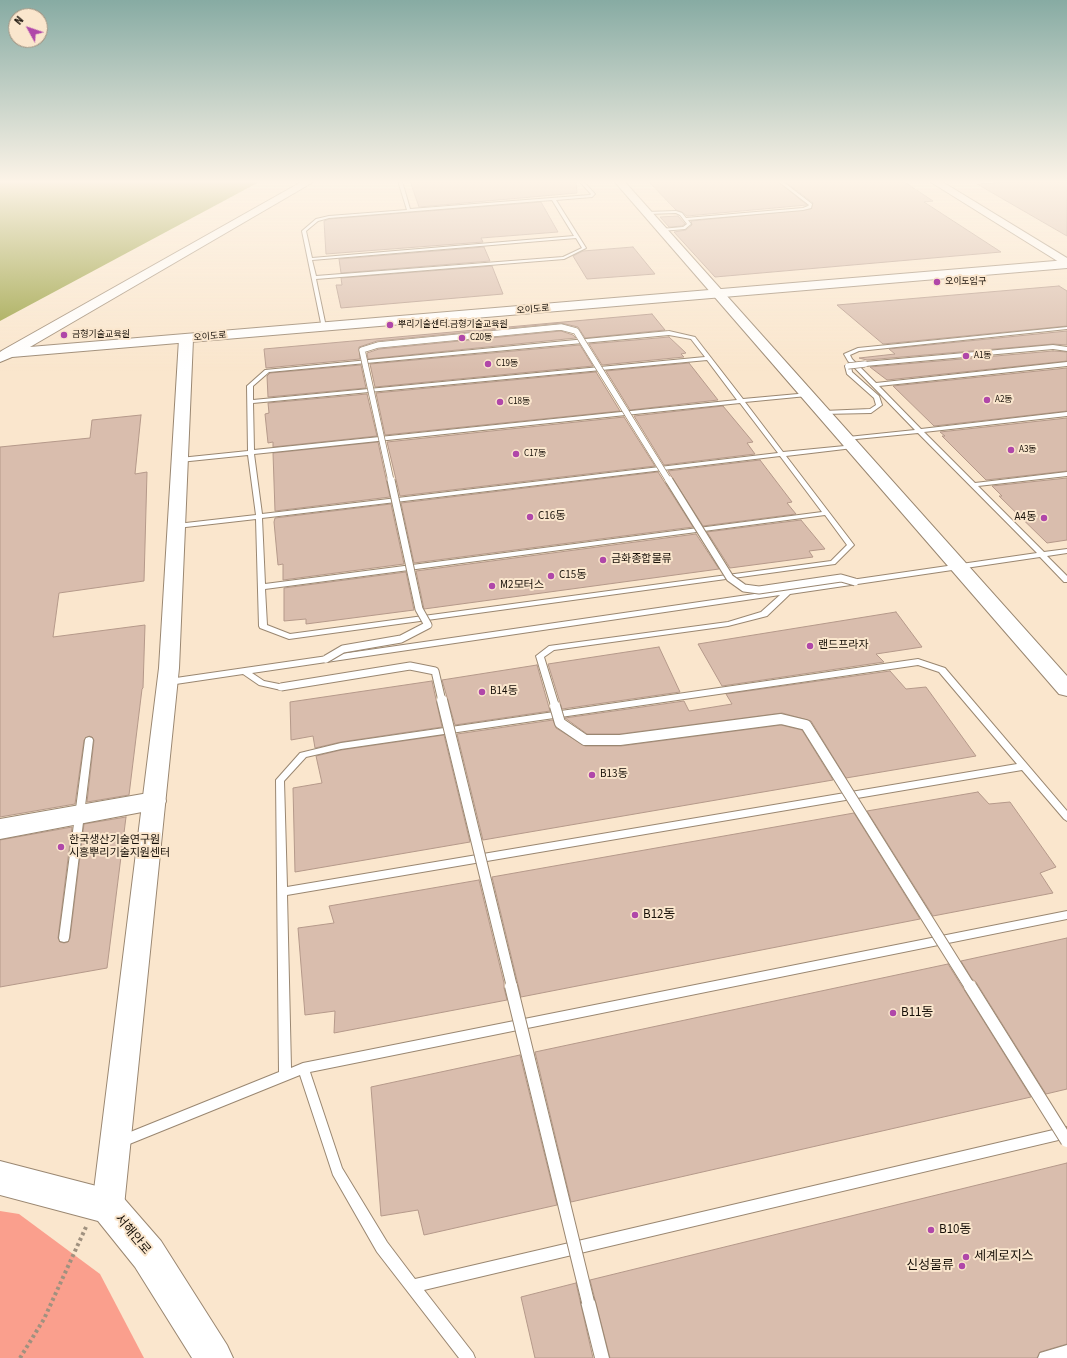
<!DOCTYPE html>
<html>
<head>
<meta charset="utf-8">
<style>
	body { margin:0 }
	#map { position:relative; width:1067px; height:1358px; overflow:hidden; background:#fae6cd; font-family:"Source Sans 3",sans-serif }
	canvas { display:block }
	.north { position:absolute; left:8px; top:8px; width:40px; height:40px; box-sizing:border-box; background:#fae6cd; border:1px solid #9f907e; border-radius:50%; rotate:310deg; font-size:11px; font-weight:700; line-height:16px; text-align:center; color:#171008 }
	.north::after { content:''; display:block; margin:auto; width:14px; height:18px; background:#b047a9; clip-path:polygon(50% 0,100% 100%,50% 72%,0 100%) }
</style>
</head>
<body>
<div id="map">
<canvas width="1067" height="1358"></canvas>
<div class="north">N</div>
</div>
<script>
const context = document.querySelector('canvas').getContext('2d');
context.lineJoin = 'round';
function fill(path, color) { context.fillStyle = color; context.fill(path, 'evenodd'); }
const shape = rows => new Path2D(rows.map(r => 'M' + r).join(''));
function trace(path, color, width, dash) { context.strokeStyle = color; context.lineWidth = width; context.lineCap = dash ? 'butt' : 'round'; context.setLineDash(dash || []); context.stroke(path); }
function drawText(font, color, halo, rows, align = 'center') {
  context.font = font + ' "Source Sans 3","Noto Sans KR",sans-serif'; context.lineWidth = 4; context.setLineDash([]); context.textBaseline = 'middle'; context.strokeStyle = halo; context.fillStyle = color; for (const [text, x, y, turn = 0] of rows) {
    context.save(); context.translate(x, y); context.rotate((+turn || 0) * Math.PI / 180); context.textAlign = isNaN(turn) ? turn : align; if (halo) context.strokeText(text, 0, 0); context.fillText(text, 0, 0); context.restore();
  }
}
fill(shape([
	[0,1211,19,1214,100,1274,144,1358,0,1358]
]), '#fa9f8d');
fill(shape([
	[0,181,261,181,0,321]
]), '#979e3c');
const building = shape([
	[410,181,576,181,577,193,419,207,410,181],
	[648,181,777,181,807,205,687,216,682,212,676,210,648,181],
	[784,181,903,181,933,201,924,202,1001,252,715,277,674,232,686,230,692,225,691,221,811,209,813,203,784,181],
	[1027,181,1067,181,1067,236,977,184,1027,181],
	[541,202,558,232,481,238,483,242,326,254,324,221,329,219,541,202],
	[678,216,685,224,682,226,669,227,660,217,678,216],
	[484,247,490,261,341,273,339,259,484,247],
	[633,247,655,274,587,279,573,256,583,251,633,247],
	[492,266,503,294,341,308,336,285,342,285,341,278,492,266],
	[1059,286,1067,291,1067,326,883,344,837,305,1059,286],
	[652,314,665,330,585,338,578,327,561,323,377,341,359,347,360,359,266,368,264,349,652,314],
	[561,331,573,335,576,338,368,359,367,353,379,349,561,331],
	[1067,331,1067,345,1053,344,867,360,859,358,895,354,889,349,1067,331],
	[669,337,686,353,681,354,684,357,602,365,589,344,669,337],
	[580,345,593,366,375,387,370,364,580,345],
	[1053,351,1067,352,1067,361,887,380,870,367,1053,351],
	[689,363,718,400,630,410,606,371,689,363],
	[361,365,366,388,268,397,267,376,270,373,361,365],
	[1067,368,1067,411,934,426,893,386,1067,368],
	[596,372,620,411,385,435,376,393,596,372],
	[367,394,377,436,273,447,273,442,268,443,265,414,269,413,268,403,367,394],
	[723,406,753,442,747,443,755,454,664,465,634,416,723,406],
	[141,415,135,474,147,472,144,581,59,593,53,637,145,625,143,688,142,689,129,795,87,802,94,740,92,737,89,736,84,740,75,804,0,817,0,447,90,438,92,420,141,415],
	[624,417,655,466,400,496,387,442,624,417],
	[1067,418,1067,471,986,480,942,436,945,436,940,432,1067,418],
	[378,442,390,497,275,511,273,453,378,442],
	[760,460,792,502,787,503,796,514,703,526,668,471,760,460],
	[658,472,693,527,414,563,401,503,658,472],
	[1067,478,1067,540,1047,543,999,496,1002,496,992,486,1067,478],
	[391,504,404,564,283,580,283,564,278,565,274,522,275,518,391,504],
	[801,520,825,549,809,551,813,557,730,568,707,532,801,520],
	[696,534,719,569,424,609,416,571,696,534],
	[406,572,414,610,306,624,306,619,284,621,284,588,406,572],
	[896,612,922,647,876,654,884,662,722,686,698,644,896,612],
	[659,647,680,692,562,709,548,664,659,647],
	[537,665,550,711,455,725,442,680,537,665],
	[890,671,906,689,926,687,976,756,846,778,811,721,782,713,620,734,587,734,565,718,684,701,689,711,732,704,726,694,890,671],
	[432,681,442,727,341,742,315,748,313,736,291,740,290,702,432,681],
	[553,720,556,728,585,746,621,746,781,725,802,730,833,780,483,840,457,734,553,720],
	[444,735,470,842,295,872,293,788,322,783,316,756,341,750,444,735],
	[978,792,989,804,1010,802,1056,867,1040,873,1053,893,933,916,867,811,978,792],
	[854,813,920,919,521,997,492,877,854,813],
	[126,817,107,968,0,987,0,840,72,827,58,938,60,942,64,943,68,942,70,938,84,824,126,817],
	[479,880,504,983,504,988,507,1000,334,1033,335,1011,305,1015,298,928,334,923,329,906,479,880],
	[1067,938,1067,1089,1046,1094,976,982,972,979,961,961,1067,938],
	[948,964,1031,1097,571,1202,535,1052,948,964],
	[520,1055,557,1205,424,1235,418,1210,381,1216,371,1087,520,1055],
	[1067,1163,1067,1344,1040,1352,1037,1358,610,1358,590,1280,1067,1163],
	[576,1283,593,1358,535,1358,521,1297,576,1283]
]);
fill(building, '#d9bdad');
trace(building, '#b5998a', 1);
const service = shape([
	[398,181,402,181,410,209,590,195,591,194,579,181,583,181,595,194,592,197,556,200,586,248,564,259,316,279,326,327,322,328,302,231,316,219,329,216,407,210,398,181],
	[552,200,574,236,312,258,306,231,318,221,329,218,552,200],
	[576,238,582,248,563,257,316,276,312,260,576,238],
	[778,181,782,181,812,204,811,208,803,210,688,220,691,224,685,229,662,231,661,231,661,229,683,227,687,224,680,215,676,213,647,214,645,213,647,212,676,211,682,213,686,218,803,208,808,206,809,205,778,181],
	[1067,327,1067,329,859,351,850,355,852,359,876,383,1067,362,1067,366,879,386,921,429,1067,412,1067,416,924,432,975,483,1067,472,1067,476,978,486,1044,552,1067,549,1067,553,1047,556,1067,576,1067,582,1064,582,1040,557,790,594,767,616,728,626,554,650,544,657,559,706,555,709,551,706,536,656,549,646,728,622,761,612,780,595,252,673,264,681,284,685,285,687,281,690,259,685,243,674,169,685,165,682,169,679,1037,553,918,433,846,440,845,439,848,437,915,430,848,361,844,354,858,348,1067,327],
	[669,331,695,337,743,399,809,393,810,394,807,396,745,402,783,452,855,445,856,446,853,448,786,456,854,545,835,564,289,639,260,628,259,626,256,519,177,528,174,526,177,524,256,515,248,455,180,462,177,460,180,458,248,451,247,386,265,370,669,331],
	[669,335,691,339,705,357,253,400,253,386,269,372,669,335],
	[707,360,737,400,254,450,253,403,707,360],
	[740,403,778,453,262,514,254,454,740,403],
	[780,456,822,512,265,584,262,518,780,456],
	[825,515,847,545,831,561,290,634,267,625,265,589,825,515],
	[1053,345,1067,347,1067,351,1053,349,865,366,862,364,865,362,1053,345],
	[848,364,851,366,852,372,879,396,882,405,871,413,822,414,822,412,824,411,870,409,876,405,874,398,847,374,845,366,848,364],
	[918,659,945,668,1067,811,1067,821,1064,819,1022,770,287,895,291,1068,303,1063,1067,911,1067,919,310,1072,342,1168,387,1242,415,1279,1066,1127,1067,1138,424,1290,473,1353,475,1358,459,1358,377,1252,333,1175,300,1075,122,1147,118,1145,116,1141,118,1137,279,1072,276,780,300,753,341,743,918,659],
	[918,665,939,672,1017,764,287,887,284,781,306,757,341,749,918,665],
	[89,737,92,738,93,740,69,938,68,941,64,942,60,941,59,938,85,740,86,738,89,737],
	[588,1295,593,1297,595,1302,609,1358,595,1358,581,1302,583,1297,588,1295],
	[1067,1345,1067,1358,1038,1358,1040,1353,1067,1345]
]);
const tertiary = shape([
	[614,181,624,181,1067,676,1067,696,1059,694,614,181],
	[186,335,191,336,193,339,179,668,124,1206,120,1218,108,1222,96,1218,92,1206,159,668,179,339,181,336,186,335]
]);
const secondary = shape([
	[303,181,315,181,30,347,1067,260,1067,268,12,357,0,362,0,352,3,350,303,181],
	[154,792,163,794,166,801,163,808,0,839,0,819,154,792],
	[0,1161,108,1189,120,1194,161,1241,227,1345,233,1358,192,1358,135,1267,98,1221,0,1195,0,1161]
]);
const primary = shape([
	[929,181,941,181,1067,258,1067,267,929,181]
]);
trace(service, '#9a8771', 2);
trace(tertiary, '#9a8771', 2);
trace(secondary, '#9a8771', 2);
trace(primary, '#9a8771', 2);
trace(shape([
	[20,1358,44,1319,86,1227]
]), '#a0917f', 4, [3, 3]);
fill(service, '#fff');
fill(tertiary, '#fff');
fill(secondary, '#fff');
fill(primary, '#fff');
const serviceBridgeFar3 = shape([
	[848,366,865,364],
	[391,481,362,350,378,345,561,327,576,331,669,481]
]);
const serviceBridgeFar2 = shape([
	[669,480,730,578,744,588,759,590,841,578,855,582],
	[326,659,343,649,401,639,428,625,419,609,391,480],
	[281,687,410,666,435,671,442,701]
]);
const serviceBridgeFar1 = shape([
	[442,700,512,987],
	[555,706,560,723,585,740,620,740,781,719,806,725,970,987]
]);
const serviceBridge = shape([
	[511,986,588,1302],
	[970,986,1067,1141]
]);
trace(serviceBridgeFar3, '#9a8771', 7, []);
trace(serviceBridgeFar2, '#9a8771', 9, []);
trace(serviceBridgeFar1, '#9a8771', 12, []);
trace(serviceBridge, '#9a8771', 14, []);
trace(serviceBridgeFar3, '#fff', 5.5);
trace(serviceBridgeFar2, '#fff', 7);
trace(serviceBridgeFar1, '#fff', 10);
trace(serviceBridge, '#fff', 12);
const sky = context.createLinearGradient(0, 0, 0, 371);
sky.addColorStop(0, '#87aba3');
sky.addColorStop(0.49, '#fdf4e8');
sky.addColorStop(1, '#fdf4e800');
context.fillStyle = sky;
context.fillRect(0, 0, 1067, 371);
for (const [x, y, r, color] of [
	[937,282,4,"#b047a9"],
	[390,325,4,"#b047a9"],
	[64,335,4,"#b047a9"],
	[462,338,4,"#b047a9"],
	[966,356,4,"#b047a9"],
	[488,364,4,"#b047a9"],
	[987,400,4,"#b047a9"],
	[500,402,4,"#b047a9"],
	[1011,450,4,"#b047a9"],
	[516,454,4,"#b047a9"],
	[530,517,4,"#b047a9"],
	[1044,518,4,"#b047a9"],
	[603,560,4,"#b047a9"],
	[551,576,4,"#b047a9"],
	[492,586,4,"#b047a9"],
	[810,646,4,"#b047a9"],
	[482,692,4,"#b047a9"],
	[592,775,4,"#b047a9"],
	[61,847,4,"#b047a9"],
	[635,915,4,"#b047a9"],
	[893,1013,4,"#b047a9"],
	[931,1230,4,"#b047a9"],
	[966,1257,4,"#b047a9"],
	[962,1266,4,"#b047a9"]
]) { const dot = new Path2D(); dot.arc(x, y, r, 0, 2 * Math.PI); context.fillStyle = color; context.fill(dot); trace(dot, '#fae6cd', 1.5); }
drawText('9px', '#171008', '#fae6cd', [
	["오이도입구",945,282],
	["뿌리기술센터.금형기술교육원",398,325],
	["금형기술교육원",72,335],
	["C20동",470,338],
	["A1동",974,356],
	["C19동",496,364],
	["A2동",995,400],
	["C18동",508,402],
	["A3동",1019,450],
	["C17동",524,454]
], 'left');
drawText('9px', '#171008', '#fae6cd', [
	["오이도로",533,310,-5],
	["오이도로",210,337,-5]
]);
drawText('11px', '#171008', '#fae6cd', [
	["C16동",538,517],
	["A4동",1036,518,"right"],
	["금화종합물류",611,560],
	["C15동",559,576],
	["M2모터스",500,586],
	["랜드프라자",818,646],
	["B14동",490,692],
	["B13동",600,775],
	["한국생산기술연구원",69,841],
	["시흥뿌리기술지원센터",69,854]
], 'left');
drawText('13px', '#171008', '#fae6cd', [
	["B12동",643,915],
	["B11동",901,1013],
	["B10동",939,1230],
	["세계로지스",974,1257],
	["신성물류",954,1266,"right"]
], 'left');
drawText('13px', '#171008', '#fae6cd', [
	["서해안로",132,1235,50]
]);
</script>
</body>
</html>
